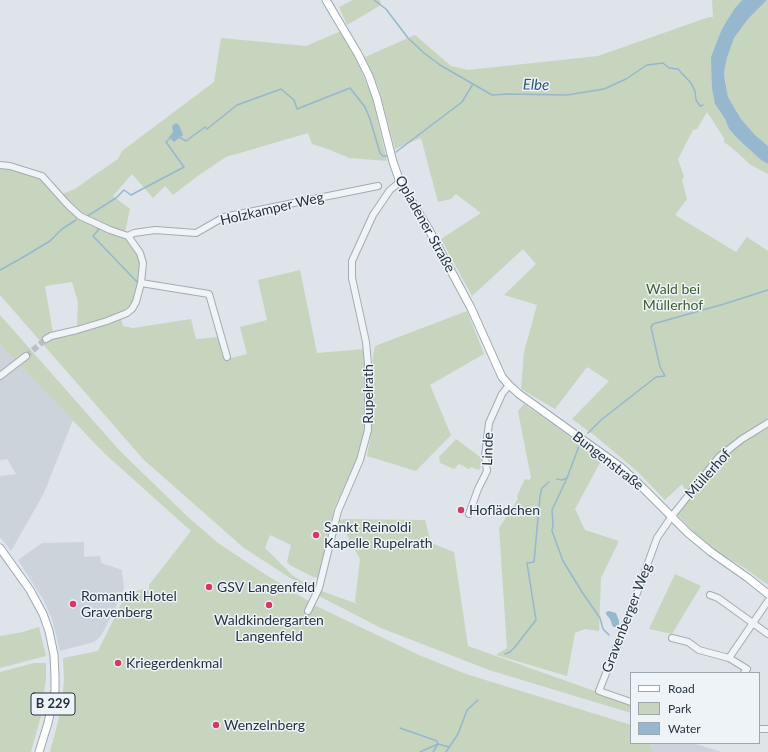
<!DOCTYPE html>
<html>
<head>
<meta charset="utf-8">
<style>
	body { margin:0 }
	#map { position:relative; width:768px; height:752px; overflow:hidden; background:#dee4e9; font-family:Lato,sans-serif }
	canvas { display:block }
	.legend { position:absolute; left:630px; top:672px; width:130px; height:72px; box-sizing:border-box; background:#eef3f7; border:1px solid #9ea6af; margin:0; padding:5px 7px; list-style:none; font-size:12px; color:#263342 }
	.legend li { display:flex; align-items:center; gap:8px; height:20px }
	.legend b { width:20px; border:1px solid #9ea6af }
</style>
</head>
<body>
<div id="map">
<canvas width="768" height="752"></canvas>
<ul class="legend">
<li><b style="height:5px;background:#fff"></b>Road</li>
<li><b style="height:11px;background:#c7d4be"></b>Park</li>
<li><b style="height:11px;background:#96b7cd"></b>Water</li>
</ul>
</div>
<script>
const context = document.querySelector('canvas').getContext('2d');
context.lineJoin = 'round';
function fill(path, color) { context.fillStyle = color; context.fill(path, 'evenodd'); }
const shape = rows => new Path2D(rows.map(r => 'M' + r).join(''));
function trace(path, color, width, dash) { context.strokeStyle = color; context.lineWidth = width; context.lineCap = dash ? 'butt' : 'round'; context.setLineDash(dash || []); context.stroke(path); }
function drawText(font, color, halo, rows, align = 'center') {
  context.font = font + ' Lato,sans-serif'; context.lineWidth = 3; context.setLineDash([]); context.textBaseline = 'middle'; context.strokeStyle = halo; context.fillStyle = color; for (const [text, x, y, turn = 0] of rows) {
    context.save(); context.translate(x, y); context.rotate((+turn || 0) * Math.PI / 180); context.textAlign = isNaN(turn) ? turn : align; if (halo) context.strokeText(text, 0, 0); context.fillText(text, 0, 0); context.restore();
  }
}
fill(shape([
	[0,344,73,420,44,493,11,551,0,537,0,476,16,474,7,459,0,460],
	[84,542,84,557,100,556,101,563,122,570,124,589,107,625,100,637,94,642,60,651,52,619,43,599,18,560,42,543],
	[649,743,692,743,722,752,654,752]
]), '#ccd3db');
fill(shape([
	[353,0,380,0,381,5,347,25,339,7],
	[712,0,742,0,735,8,715,104,725,119,729,129,738,139,761,160,768,164,768,174,751,165,732,148,724,142,724,138,707,112,697,129,693,130,678,159,684,177,682,180,687,199,675,215,736,252,747,237,768,251,768,585,746,569,706,545,676,513,686,491,682,484,665,500,638,472,594,435,572,419,609,381,587,367,555,409,521,389,524,352,537,305,504,295,536,264,523,249,472,296,441,239,481,213,456,194,451,199,438,202,421,138,395,149,379,89,365,57,415,35,451,66,468,70,598,56,709,17,713,17],
	[767,0,768,0,768,146,755,135,741,119,728,97,724,73,727,58,734,38,748,19],
	[341,31,360,68,372,97,387,161,349,158,328,149,312,144,308,133,226,157,199,175,173,195,165,186,153,198,132,174,113,196,130,209,125,232,92,221,62,194,75,189,93,176,118,159,122,151,214,82,221,38,306,46],
	[0,167,39,176,73,215,113,234,127,238,138,252,140,263,136,296,130,307,117,314,77,327,78,302,72,282,45,286,54,339,98,327,121,318,123,326,133,328,191,319,196,339,218,337,224,360,247,354,240,327,267,320,258,280,300,270,317,353,365,349,366,361,365,429,357,460,334,509,319,578,313,577,290,565,287,562,291,545,270,535,265,548,292,575,308,585,317,588,319,590,360,605,355,602,360,559,339,520,344,519,425,520,431,543,454,552,468,646,631,704,631,713,489,670,381,628,315,594,244,548,144,460,0,295],
	[467,311,484,354,430,385,451,435,416,471,367,456,370,440,373,356,375,346],
	[0,315,120,451,188,517,218,543,263,573,318,607,419,655,466,674,631,725,631,743,649,743,654,752,50,752,62,706,64,679,63,658,98,651,124,598,129,593,143,589,149,591,149,585,191,531,104,453,0,344],
	[524,404,602,459,575,509,585,530,619,541,601,578,599,631,585,629,575,633,567,676,496,655,507,648,499,528,518,499,517,496,525,479,529,480,531,478,518,411],
	[456,439,480,457,482,463,479,470,471,467,469,469,459,464,454,469,440,463,439,457],
	[675,574,701,586,672,634,649,629],
	[39,627,46,656,0,668,0,636,23,632],
	[34,663,46,663,46,678,41,716,31,752,0,752,0,672]
]), '#c7d4be');
fill(shape([
	[742,0,767,0,748,19,734,38,727,58,724,73,725,81,728,97,741,119,755,135,768,146,768,164,761,160,738,139,729,129,725,119,715,104,712,88,711,57,722,29,735,8],
	[176,123,179,125,183,135,174,142,169,137,173,132,172,126],
	[609,611,616,613,619,621,619,624,616,627,613,627,610,619,606,614,606,612]
]), '#96b7cd');
trace(shape([
	[374,0,386,9,408,38,424,53,440,65,492,95,508,94,567,95,604,89,626,79,647,65,663,63,669,68,678,69,691,83,695,91,696,100,700,106,703,105],
	[179,137,186,141,205,127,207,129,237,105,281,89,294,100,297,109,350,88,365,107,370,119,380,153,383,156,387,156],
	[396,152,462,102,473,84],
	[72,213,78,218],
	[86,217,116,198,124,190,131,195,184,167,166,142,171,137],
	[96,227,99,229,93,236,138,283],
	[0,270,20,259,50,241,62,229,76,220],
	[588,433,601,420,633,395,656,377,665,376,660,367,651,327,653,324,724,304,768,290],
	[567,478,552,510,553,524,552,531,563,561,582,592,600,618,603,629,609,635],
	[557,479,562,480,567,478,579,446],
	[505,654,510,652,514,648,536,620,527,563,534,562,540,496,542,488,549,482],
	[400,728,437,741,438,744,433,752],
	[420,752,438,744,449,747],
	[446,752,458,734,467,710,478,700]
]), '#96b7cd', 1.5);
trace(shape([
	[26,356,46,339]
]), '#b9c1c8', 6, [6, 3]);
const minor = shape([
	[0,165,10,166,42,176,68,205,80,216,110,230,128,236,134,233,155,230,196,233,224,217,378,186],
	[141,283,209,294,227,357],
	[46,339,51,336,77,330,107,321,127,313,132,309,136,302,141,283,143,263,140,253,128,236],
	[0,376,26,356],
	[469,514,478,489,487,471,485,456,489,423,502,394,509,385],
	[710,595,718,598,768,634],
	[308,611,319,588,338,511,360,460,368,430,368,364,366,342,352,278,352,261,373,215,390,190,400,182],
	[672,638,688,642,699,650,729,658,747,669,744,673],
	[729,658,768,601],
	[631,702,599,691,629,615,657,538,672,516,719,457,742,439,768,423],
	[759,729,768,729]
]);
const major = shape([
	[326,0,358,54,369,76,377,99,393,162,400,182,428,228,471,308,502,377,509,385,519,394,622,468,637,482,688,533,711,552,748,578,768,594],
	[0,548,30,590,43,614,49,631,54,655,55,676,55,691,48,723,39,752]
]);
trace(minor, '#a3abb4', 8);
trace(major, '#9caab6', 9);
trace(minor, '#f1f4f7', 6);
trace(major, '#fff', 7);
for (const [x, y, r, color] of [
	[461,510,4,"#db3764"],
	[316,535,4,"#db3764"],
	[209,587,4,"#db3764"],
	[73,604,4,"#db3764"],
	[269,605,4,"#db3764"],
	[118,663,4,"#db3764"],
	[216,725,4,"#db3764"]
]) { const dot = new Path2D(); dot.arc(x, y, r, 0, 2 * Math.PI); context.fillStyle = color; context.fill(dot); trace(dot, '#eef3f7', 1.5); }
for (const [x, y, w] of [
	[53,704,44]
]) { const box = new Path2D(); box.roundRect(x - w / 2, y - 11, w, 22, 3); context.fillStyle = '#eef3f7'; context.fill(box); trace(box, '#263342', 1); }
drawText('bold 13px', '#263342', null, [
	["B 229",53,704]
]);
drawText('14px', '#263342', '#eef3f7', [
	["Holzkamper Weg",272,209,-13],
	["Opladener Straße",425,224,61],
	["Rupelrath",368,394,-90],
	["Linde",488,449,-88],
	["Bungenstraße",608,461,38],
	["Müllerhof",708,474,-48],
	["Gravenberger Weg",627,618,-69]
]);
drawText('14px', '#405f32', '#eef3f7', [
	["Wald bei",673,289],
	["Müllerhof",673,305]
]);
drawText('14px', '#263342', '#eef3f7', [
	["Hoflädchen",469,510],
	["Sankt Reinoldi",324,527],
	["Kapelle Rupelrath",324,543],
	["GSV Langenfeld",217,587],
	["Romantik Hotel",81,596],
	["Gravenberg",81,612],
	["Waldkindergarten",269,620,"center"],
	["Langenfeld",269,636,"center"],
	["Kriegerdenkmal",126,663],
	["Wenzelnberg",224,725]
], 'left');
drawText('italic 15px', '#2c5879', '#eef3f7', [
	["Elbe",536,85,1]
]);
</script>
</body>
</html>
